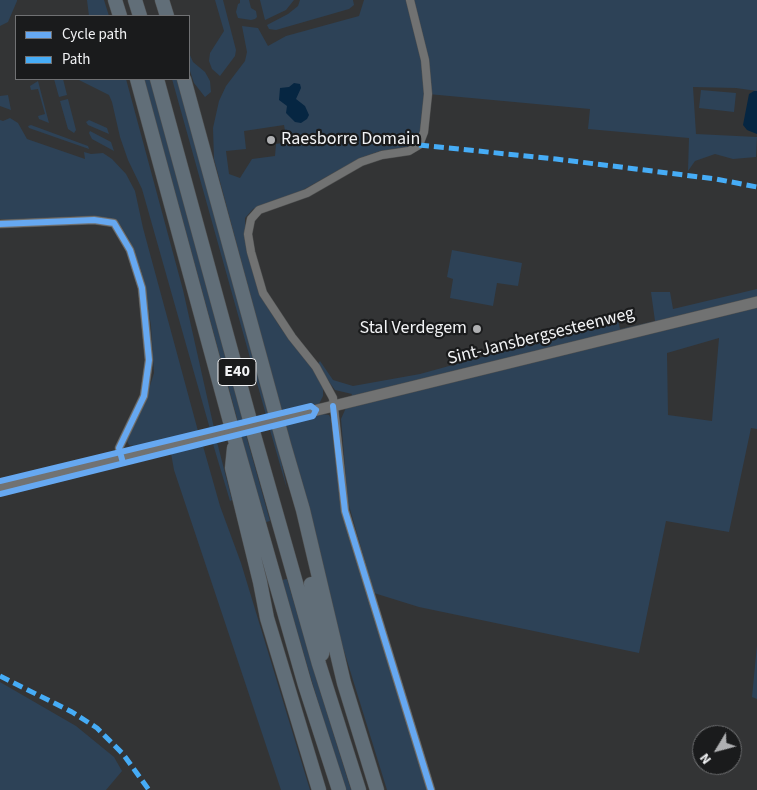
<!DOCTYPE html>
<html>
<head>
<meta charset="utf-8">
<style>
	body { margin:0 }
	#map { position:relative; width:757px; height:790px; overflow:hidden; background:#333435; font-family:"Source Sans 3",sans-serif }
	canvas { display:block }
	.legend { position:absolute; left:15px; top:15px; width:175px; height:65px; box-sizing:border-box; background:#1a1b1c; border:1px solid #707173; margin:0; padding:6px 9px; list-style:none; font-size:15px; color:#f2f3f5 }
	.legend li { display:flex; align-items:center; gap:10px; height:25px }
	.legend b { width:25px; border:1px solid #707173 }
	.north { position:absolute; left:692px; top:725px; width:50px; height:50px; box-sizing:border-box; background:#1a1b1c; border:1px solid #707173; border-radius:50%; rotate:233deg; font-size:14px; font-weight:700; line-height:20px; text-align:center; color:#f2f3f5 }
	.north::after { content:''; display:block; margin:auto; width:18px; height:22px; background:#afb0b2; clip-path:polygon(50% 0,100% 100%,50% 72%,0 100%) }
</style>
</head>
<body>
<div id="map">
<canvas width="757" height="790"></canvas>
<ul class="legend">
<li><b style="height:6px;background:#66a8f1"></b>Cycle path</li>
<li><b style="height:6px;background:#46acf6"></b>Path</li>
</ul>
<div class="north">N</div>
</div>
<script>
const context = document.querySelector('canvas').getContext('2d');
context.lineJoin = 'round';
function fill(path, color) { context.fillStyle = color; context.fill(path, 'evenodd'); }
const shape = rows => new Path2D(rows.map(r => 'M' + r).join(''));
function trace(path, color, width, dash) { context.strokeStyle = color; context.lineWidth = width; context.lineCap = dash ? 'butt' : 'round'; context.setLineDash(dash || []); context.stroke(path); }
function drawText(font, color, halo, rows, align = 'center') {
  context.font = font + ' "Source Sans 3",sans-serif'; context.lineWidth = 4.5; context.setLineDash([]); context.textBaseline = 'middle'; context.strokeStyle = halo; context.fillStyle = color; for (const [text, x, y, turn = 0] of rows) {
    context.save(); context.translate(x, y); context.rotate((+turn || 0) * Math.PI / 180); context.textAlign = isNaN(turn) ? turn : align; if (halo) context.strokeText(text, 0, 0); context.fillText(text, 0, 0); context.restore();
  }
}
fill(shape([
	[0,0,17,0,17,1,8,22,0,26],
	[87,0,104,0,109,16,89,16],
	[215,0,223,0,236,50,235,56,220,76,212,69,209,61,210,53,224,31],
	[240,0,249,0,251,8,256,11,257,17,255,19,251,20,238,18,236,12,238,4,240,3],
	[260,0,294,0,286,10,265,20],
	[300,0,353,0,354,5,349,9,276,30,269,29,267,25,288,14,298,6],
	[364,0,757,0,757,91,736,88,693,87,696,134,757,137,756,157,733,159,715,154,695,161,688,171,689,138,588,129,590,109,428,94,420,137,418,142,413,145,407,147,380,151,360,158,301,191,253,209,245,218,245,239,260,295,280,327,313,370,323,387,323,396,319,404,281,410,214,159,213,128,219,101,226,86,245,61,247,52,242,26,258,28,268,46,286,36,359,16],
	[284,125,287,142,276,144,275,156,252,159,240,178,229,174,226,151,246,149,244,131],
	[189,53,193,62,205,72,210,81,211,92,205,97,194,83,189,68],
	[54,79,63,79,67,95,59,97],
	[77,79,126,79,183,290,214,428,210,429,142,189,128,160,120,137,112,102,109,95],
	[144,79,150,79,243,421,238,422],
	[172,79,179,79,270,413,266,415],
	[38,81,49,123,39,119,38,116,45,114,38,89,31,90,30,86],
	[701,90,736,93,734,112,699,108],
	[8,95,11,110,0,106,0,96],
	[68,99,76,130,74,133,68,129,60,101],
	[10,118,18,123,27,139,85,159,84,152,91,154,103,153,112,159,126,174,135,191,143,228,198,431,138,447,129,445,127,441,128,433,144,405,154,373,151,326,145,286,141,270,130,241,121,226,112,218,81,216,39,219,0,219,0,120,3,121],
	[89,120,107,128,109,134,88,125,86,122],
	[31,125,88,146,89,149,29,128,28,126],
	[90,131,111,142,114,151,92,139,89,133],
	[452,250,522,263,518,286,497,283,493,306,450,298,453,279,447,277],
	[757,289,757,429,751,428,729,532,666,521,639,653,419,607,374,593,348,502,341,419,352,394,335,390,317,365,320,361,333,380,353,386,420,374,518,347,616,312,620,329,655,321,651,292,670,292,673,309],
	[719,338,712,421,668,415,667,353],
	[322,414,329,415,331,419,339,480,429,790,387,790,336,625,286,425],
	[273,429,281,460,287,489,270,430],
	[246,435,270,521,266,522,241,437],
	[217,442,232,500,230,501,213,444],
	[203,446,220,506,241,563,310,790,281,790,174,470,171,453],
	[287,579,317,681,351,790,345,790,312,682,282,580],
	[757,645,757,699,752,697],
	[0,682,76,726,114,757,122,771,106,790,0,790]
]), '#2d4257');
fill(shape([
	[294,83,300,84,301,88,296,99,305,106,309,115,307,119,301,123,295,122,286,113,287,106,279,100,280,88,289,87],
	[754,91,757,91,757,134,747,130,743,125,749,94]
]), '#062642');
const street = shape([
	[410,0,425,60,428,94,424,132,419,145,409,151,382,155,361,162,307,193,259,210,251,219,248,234,251,252,263,293,292,337,316,367,333,398,345,511,431,790],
	[0,224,94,220,114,223,130,250,142,288,149,360,144,396,119,448,120,451]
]);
const secondary = shape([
	[305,413,757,302],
	[0,488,180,443]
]);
const highway = shape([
	[115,0,120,16],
	[135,0,140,16],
	[162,0,167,16],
	[137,79,235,440,305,685,339,790],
	[157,79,254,435,319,664,359,790],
	[184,79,284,445,303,510,344,683,377,790],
	[234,448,232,468,260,582,267,618,319,790],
	[311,584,323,646,322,654]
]);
trace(street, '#4f5050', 9);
trace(secondary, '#4f5050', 12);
trace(highway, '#4f5050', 15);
trace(street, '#717272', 8);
trace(secondary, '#717272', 11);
trace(highway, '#616e78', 14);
const secondaryBridge = shape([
	[180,443,305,413]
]);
trace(secondaryBridge, '#4f5050', 12, []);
trace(secondaryBridge, '#717272', 11);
trace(shape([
	[419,145,556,159,716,179,757,187],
	[0,676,72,712,97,728,123,754,149,790]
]), '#46acf6', 5, [10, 5]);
trace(shape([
	[0,224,94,220,114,223,130,250,142,288,149,360,144,396,119,448,123,463],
	[333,406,345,511,431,790],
	[0,481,311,406,316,410],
	[0,494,313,416,316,410]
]), '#66a8f1', 6);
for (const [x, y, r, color] of [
	[271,140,5,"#afb0b2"],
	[477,329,5,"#afb0b2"]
]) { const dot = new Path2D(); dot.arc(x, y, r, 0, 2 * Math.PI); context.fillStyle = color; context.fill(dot); trace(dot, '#1a1b1c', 2); }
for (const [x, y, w] of [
	[237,372,38]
]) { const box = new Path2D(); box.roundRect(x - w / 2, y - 13.5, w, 27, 4); context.fillStyle = '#1a1b1c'; context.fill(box); trace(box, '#f2f3f5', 1); }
drawText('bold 16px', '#f2f3f5', null, [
	["E40",237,372]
]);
drawText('18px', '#f2f3f5', '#1a1b1c', [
	["Raesborre Domain",281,140],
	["Stal Verdegem",467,329,"right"]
], 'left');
drawText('18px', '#f2f3f5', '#1a1b1c', [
	["Sint-Jansbergsesteenweg",541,337,-14]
]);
</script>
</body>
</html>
